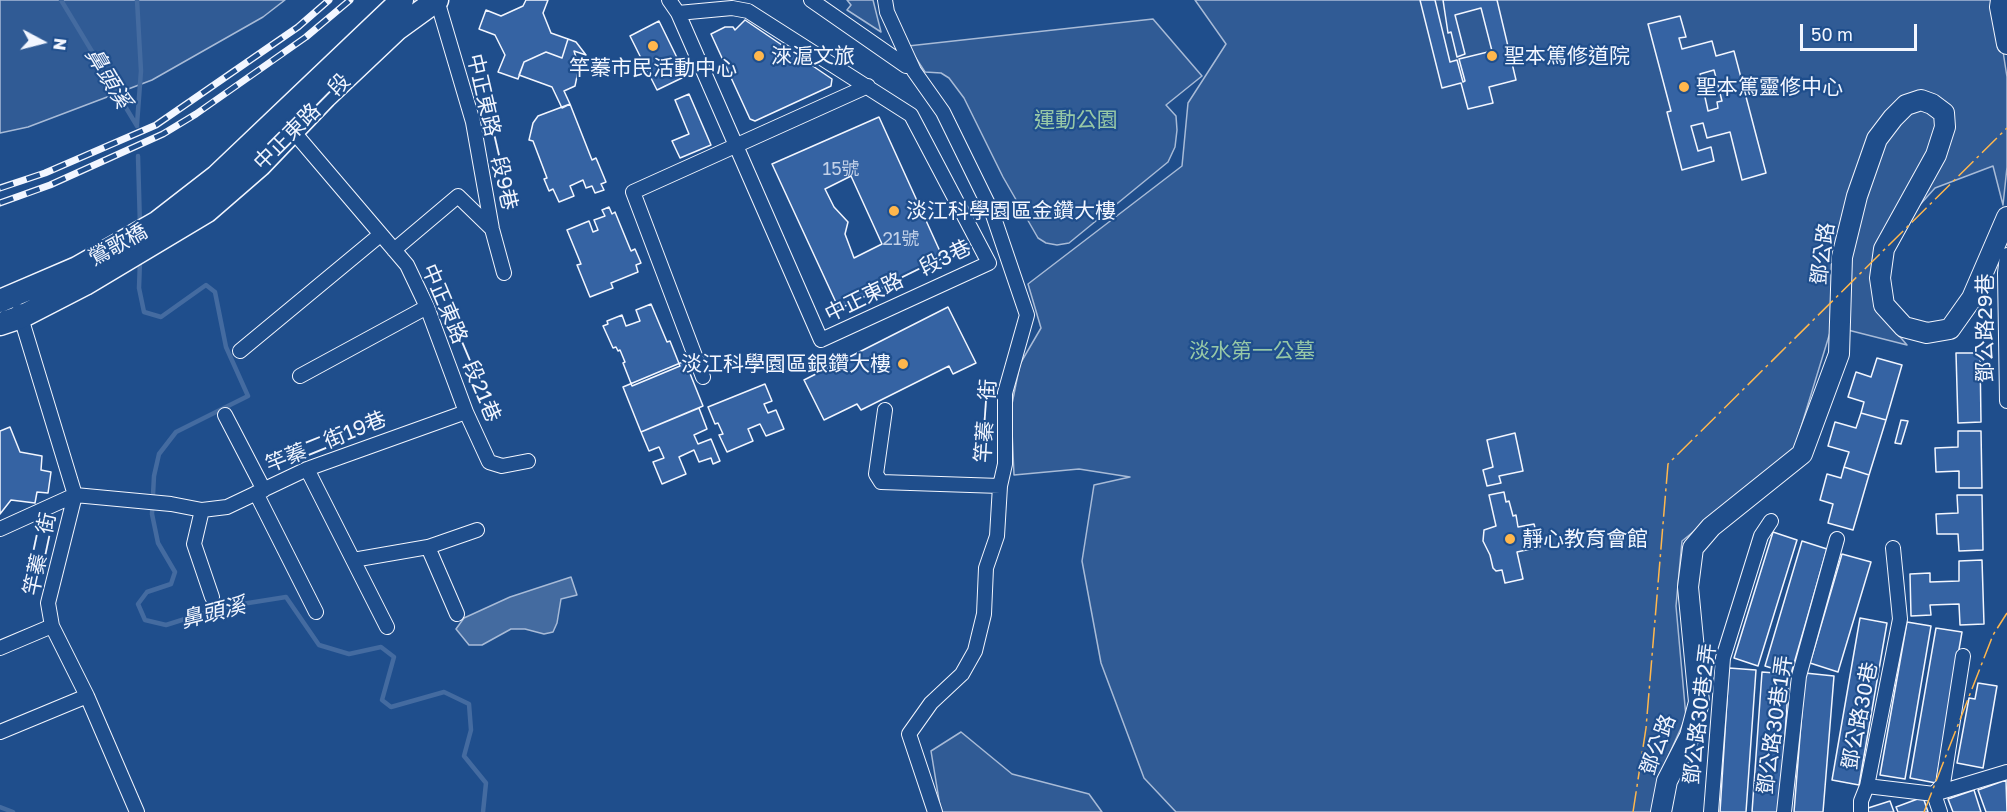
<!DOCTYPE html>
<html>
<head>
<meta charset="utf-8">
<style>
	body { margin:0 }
	#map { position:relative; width:2007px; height:812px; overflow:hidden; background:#1f4e8c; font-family:"Golos Text",sans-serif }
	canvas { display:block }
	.north { position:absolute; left:12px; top:12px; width:60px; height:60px; -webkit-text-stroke:4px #1f4e8c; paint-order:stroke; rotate:97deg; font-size:16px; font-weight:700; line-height:24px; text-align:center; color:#f2f6ff }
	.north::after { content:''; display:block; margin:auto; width:21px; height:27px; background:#f2f6ff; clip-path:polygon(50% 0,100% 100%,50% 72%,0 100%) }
	.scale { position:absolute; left:1800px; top:24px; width:117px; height:27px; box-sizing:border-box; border:3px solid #f2f6ff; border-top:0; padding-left:8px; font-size:18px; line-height:21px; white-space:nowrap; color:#f2f6ff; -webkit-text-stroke:4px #1f4e8c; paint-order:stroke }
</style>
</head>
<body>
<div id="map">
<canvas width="2007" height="812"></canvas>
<div class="north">N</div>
<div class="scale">50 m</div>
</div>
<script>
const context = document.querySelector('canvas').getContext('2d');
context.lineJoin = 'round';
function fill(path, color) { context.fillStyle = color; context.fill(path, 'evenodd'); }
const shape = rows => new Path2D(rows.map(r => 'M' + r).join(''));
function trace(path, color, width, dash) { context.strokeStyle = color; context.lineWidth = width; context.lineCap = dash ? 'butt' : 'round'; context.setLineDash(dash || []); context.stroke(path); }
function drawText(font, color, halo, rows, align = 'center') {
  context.font = font + ' "Golos Text","Noto Sans TC",sans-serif'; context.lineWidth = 4.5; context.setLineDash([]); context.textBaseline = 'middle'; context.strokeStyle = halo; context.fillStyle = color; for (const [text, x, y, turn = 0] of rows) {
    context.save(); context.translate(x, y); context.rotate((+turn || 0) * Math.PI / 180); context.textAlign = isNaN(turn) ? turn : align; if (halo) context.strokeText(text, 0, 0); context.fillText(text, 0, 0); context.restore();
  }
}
const built = shape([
	[0,0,285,0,263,17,152,80,28,127,0,133,0,0],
	[847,0,873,0,881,32,847,10,851,5,847,0],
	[1195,0,1995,0,2007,77,2007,167,2003,205,1993,166,1935,188,1881,248,1872,277,1874,306,1907,345,1832,326,1794,450,1682,541,1676,606,1686,717,1657,781,1655,812,1176,812,1144,778,1101,663,1082,561,1094,485,1130,477,1079,469,1014,475,1011,409,1020,364,1041,328,1028,284,1182,166,1188,103,1226,44,1195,0],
	[1153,19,1202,76,1166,105,1176,116,1177,130,1175,147,1168,162,1069,243,1057,245,1046,243,1038,238,1003,177,964,98,949,78,941,73,925,72,908,46,1153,19],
	[961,732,1012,774,1089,794,1102,812,941,812,931,751,961,732]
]);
fill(built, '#305b95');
trace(built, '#a8bbd7', 1.5);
const water = shape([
	[571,577,577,595,561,599,557,623,553,632,544,634,525,629,511,629,482,645,469,645,456,629,464,618,510,597,571,577]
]);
fill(water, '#446ba0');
trace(water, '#a8bbd7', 1.5);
trace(shape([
	[61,0,137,126],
	[137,0,141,71,137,124],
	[138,156,140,226],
	[140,261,139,288,144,312,161,317,206,285,215,292,226,347,248,396,176,432,159,454,154,476,152,514,158,543,175,572,171,584,147,592,138,604,145,620,166,625,223,607,286,597,319,645,349,654,381,647,394,657,382,700,391,707,444,692,469,704,471,730,464,756,486,783,483,812],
	[0,807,13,812]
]), '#446ba0', 4.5);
const building = shape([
	[526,0,548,0,543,13,551,33,568,39,562,58,546,52,524,62,518,79,498,72,505,55,495,35,479,29,486,10,501,16,523,6,526,0],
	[1420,0,1435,0,1450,62,1457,60,1463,82,1465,81,1459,59,1492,51,1481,8,1455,15,1465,54,1457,57,1451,32,1448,33,1443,0,1497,0,1516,80,1489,87,1493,103,1468,109,1461,83,1442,88,1420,0],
	[1680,16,1686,37,1679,38,1682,49,1712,41,1716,56,1734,51,1766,173,1742,180,1730,132,1707,138,1703,123,1691,126,1698,151,1711,147,1714,161,1682,170,1667,112,1671,111,1648,24,1680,16],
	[1714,70,1722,101,1717,102,1718,108,1708,111,1700,74,1714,70],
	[745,20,832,79,831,86,755,121,750,119,711,34,725,27,733,27,735,30,745,20],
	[659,21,686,76,657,90,630,36,659,21],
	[568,39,576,42,586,55,574,51,579,67,575,86,564,91,570,104,562,108,552,87,519,75,524,62,546,52,562,58,568,39],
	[689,94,711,145,680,158,672,141,689,134,675,100,689,94],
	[570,104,592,160,596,158,606,182,601,184,604,190,595,193,592,186,586,188,583,180,570,186,574,196,559,202,553,189,549,191,544,179,547,178,533,141,529,140,533,123,538,116,570,104],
	[879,117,943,258,839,309,772,164,879,117],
	[851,176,882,244,854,258,845,234,848,222,834,207,825,189,851,176],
	[609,207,612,214,615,212,631,251,635,249,641,263,636,265,638,272,611,283,613,288,590,297,577,265,581,264,567,230,589,221,593,232,598,230,594,220,605,216,602,210,609,207],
	[651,304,667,342,670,341,680,366,632,386,623,363,625,362,620,350,618,351,616,347,613,348,603,326,608,324,607,321,622,315,626,326,640,321,636,310,651,304],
	[948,307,976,363,953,374,949,366,861,410,857,404,824,420,804,380,948,307],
	[1956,353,1980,353,1981,422,1958,423,1956,353],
	[1877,358,1902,365,1886,420,1861,413,1864,402,1848,397,1856,372,1871,377,1877,358],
	[685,361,703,406,641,432,623,387,685,361],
	[765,384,772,401,764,404,768,413,776,410,784,429,766,436,760,424,748,429,753,441,727,452,719,435,723,434,718,423,715,424,708,407,765,384],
	[699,408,707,429,694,435,698,444,711,439,720,461,713,464,711,458,699,462,694,450,679,457,686,474,662,484,653,462,664,458,659,447,649,451,641,432,699,408],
	[1861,413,1886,420,1869,475,1844,467,1849,452,1828,446,1835,422,1856,428,1861,413],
	[1901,420,1908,421,1901,444,1895,443,1901,420],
	[10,427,20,452,42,456,41,470,51,472,48,493,37,492,35,503,11,500,0,514,0,431,10,427],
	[1958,431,1981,431,1982,488,1959,488,1959,471,1936,472,1935,448,1958,447,1958,431],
	[1515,433,1523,471,1499,476,1501,483,1487,486,1483,470,1493,467,1487,440,1515,433],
	[1844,467,1869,475,1853,530,1828,523,1833,504,1820,500,1827,474,1841,478,1844,467],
	[1504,492,1506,502,1509,501,1513,516,1516,515,1518,527,1534,524,1540,547,1517,552,1523,579,1505,583,1502,570,1496,571,1493,568,1490,555,1483,541,1484,530,1496,526,1489,495,1504,492],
	[1957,495,1982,495,1983,550,1959,551,1958,534,1937,534,1936,514,1958,513,1957,495],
	[1773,532,1797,540,1758,666,1734,658,1773,532],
	[1802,541,1827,549,1791,674,1765,666,1802,541],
	[1842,554,1871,562,1838,672,1810,663,1842,554],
	[1982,560,1984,624,1960,625,1959,604,1930,605,1931,615,1911,616,1910,574,1930,573,1930,582,1959,581,1959,561,1982,560],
	[1860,618,1887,623,1859,785,1832,780,1860,618],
	[1907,622,1931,626,1905,779,1880,775,1907,622],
	[1936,628,1962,632,1936,783,1910,778,1936,628],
	[1729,668,1756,670,1746,812,1720,812,1729,668],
	[1762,672,1789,674,1780,812,1752,812,1762,672],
	[1805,673,1834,676,1823,812,1794,812,1805,673],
	[1978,683,1997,686,1983,768,1957,763,1969,698,1975,699,1978,683],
	[2006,780,2007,812,1986,812,1978,790,2006,780],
	[1974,790,1981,812,1953,812,1948,799,1974,790],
	[1923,797,1928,812,1898,812,1896,807,1923,797],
	[1890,801,1894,812,1866,812,1865,809,1890,801]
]);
fill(building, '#3563a3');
trace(building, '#f2f6ff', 1.5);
const street = shape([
	[437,0,473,122,492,229,504,273],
	[669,0,678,13,821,340,989,263,911,115,748,11,732,8,678,13],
	[811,0,906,66],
	[885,0,887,12,914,71,943,112,992,212,1027,315,1005,393,1005,464,1000,486,997,536,986,568,984,614,975,651,962,674,931,703,909,734,935,812],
	[292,130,407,265,427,307,466,412,489,462,502,466,528,461],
	[394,250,458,196,492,229],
	[2007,255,2005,273,2007,401],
	[19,311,75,495,48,603,52,626,87,696,137,812],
	[240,351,380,235],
	[300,376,427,307],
	[703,377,633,192,868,86],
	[885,410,876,474,881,482,1000,486],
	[225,415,264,490],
	[307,469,387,627],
	[256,493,316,612],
	[202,510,194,544,212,597],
	[0,529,75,495,171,504,202,510,227,507,307,469,466,412],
	[428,547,457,614],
	[353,560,428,547,477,530],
	[0,648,52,626],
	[0,732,87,696],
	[1867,786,1934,794,2007,772],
	[1711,812,1723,658,1761,536,1771,521],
	[1784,812,1799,676,1837,539],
	[1861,812,1861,801,1867,786,1900,619,1893,548],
	[1940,812,1934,794,1943,784,1963,656]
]);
const secondary = shape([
	[2001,0,2000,7,2007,44],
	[1661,812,1667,781,1690,736,1699,702,1688,587,1693,548,1711,527,1802,454,1839,354,1842,257,1857,196,1877,139,1893,118,1906,105,1921,100,1932,104,1944,113,1945,127,1936,155,1884,249,1880,278,1884,305,1904,327,1927,333,1950,329,1972,298,2007,217]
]);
const primary = shape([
	[0,301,77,268,158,222,216,177,402,0],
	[0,324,21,317,85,284,207,211,260,165,325,97,397,29,437,0]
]);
trace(street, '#f2f6ff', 16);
trace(secondary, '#f2f6ff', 22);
trace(primary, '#f2f6ff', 25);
trace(street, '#1f4e8c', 14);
trace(secondary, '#1f4e8c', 20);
trace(primary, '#1f4e8c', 22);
const rail = shape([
	[0,188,45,173,156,125,298,27,329,0],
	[0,203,50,185,163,134,196,114,306,37,350,0]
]);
trace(rail, '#f2f6ff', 7);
trace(rail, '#1f4e8c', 4.5, [14]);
trace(shape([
	[1633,812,1646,728,1668,464,2007,128],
	[1924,812,1993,635,2007,613]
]), '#ffb74d', 1.5, [21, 4.5, 3, 4.5]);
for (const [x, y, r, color] of [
	[653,46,6,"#ffb74d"],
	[759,56,6,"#ffb74d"],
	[1492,56,6,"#ffb74d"],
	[1684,87,6,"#ffb74d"],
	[894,211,6,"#ffb74d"],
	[903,364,6,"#ffb74d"],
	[1510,539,6,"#ffb74d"]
]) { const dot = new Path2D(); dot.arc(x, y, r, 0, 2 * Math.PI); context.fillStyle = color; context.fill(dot); trace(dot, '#1f4e8c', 2); }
drawText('18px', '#c3d1e8', null, [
	["15號",841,169],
	["21號",901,239]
]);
drawText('21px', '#f2f6ff', '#1f4e8c', [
	["淶滬文旅",771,56],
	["聖本篤修道院",1504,56],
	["竿蓁市民活動中心",653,68,"center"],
	["聖本篤靈修中心",1696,87],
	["淡江科學園區金鑽大樓",906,211],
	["淡江科學園區銀鑽大樓",891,364,"right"],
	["靜心教育會館",1522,539]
], 'left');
drawText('21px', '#97c8a6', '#1f4e8c', [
	["運動公園",1076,120],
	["淡水第一公墓",1252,351]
]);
drawText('21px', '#f2f6ff', '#1f4e8c', [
	["中正東路一段",302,122,-45],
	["中正東路一段9巷",492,132,77],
	["鶯歌橋",118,245,-29],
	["鄧公路",1823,254,-82],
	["中正東路一段3巷",898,281,-26],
	["鄧公路29巷",1985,328,-90],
	["中正東路一段21巷",461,343,67],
	["竿蓁一街",986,421,-86],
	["竿蓁二街19巷",326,442,-22],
	["竿蓁二街",40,554,-78],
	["鄧公路30巷2弄",1700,714,-83],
	["鄧公路30巷",1860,716,-79],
	["鄧公路30巷1弄",1775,725,-82],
	["鄧公路",1658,745,-69]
]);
drawText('italic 22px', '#f2f6ff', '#1f4e8c', [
	["鼻頭溪",108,78,59],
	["鼻頭溪",213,613,-14]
]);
</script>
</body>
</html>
